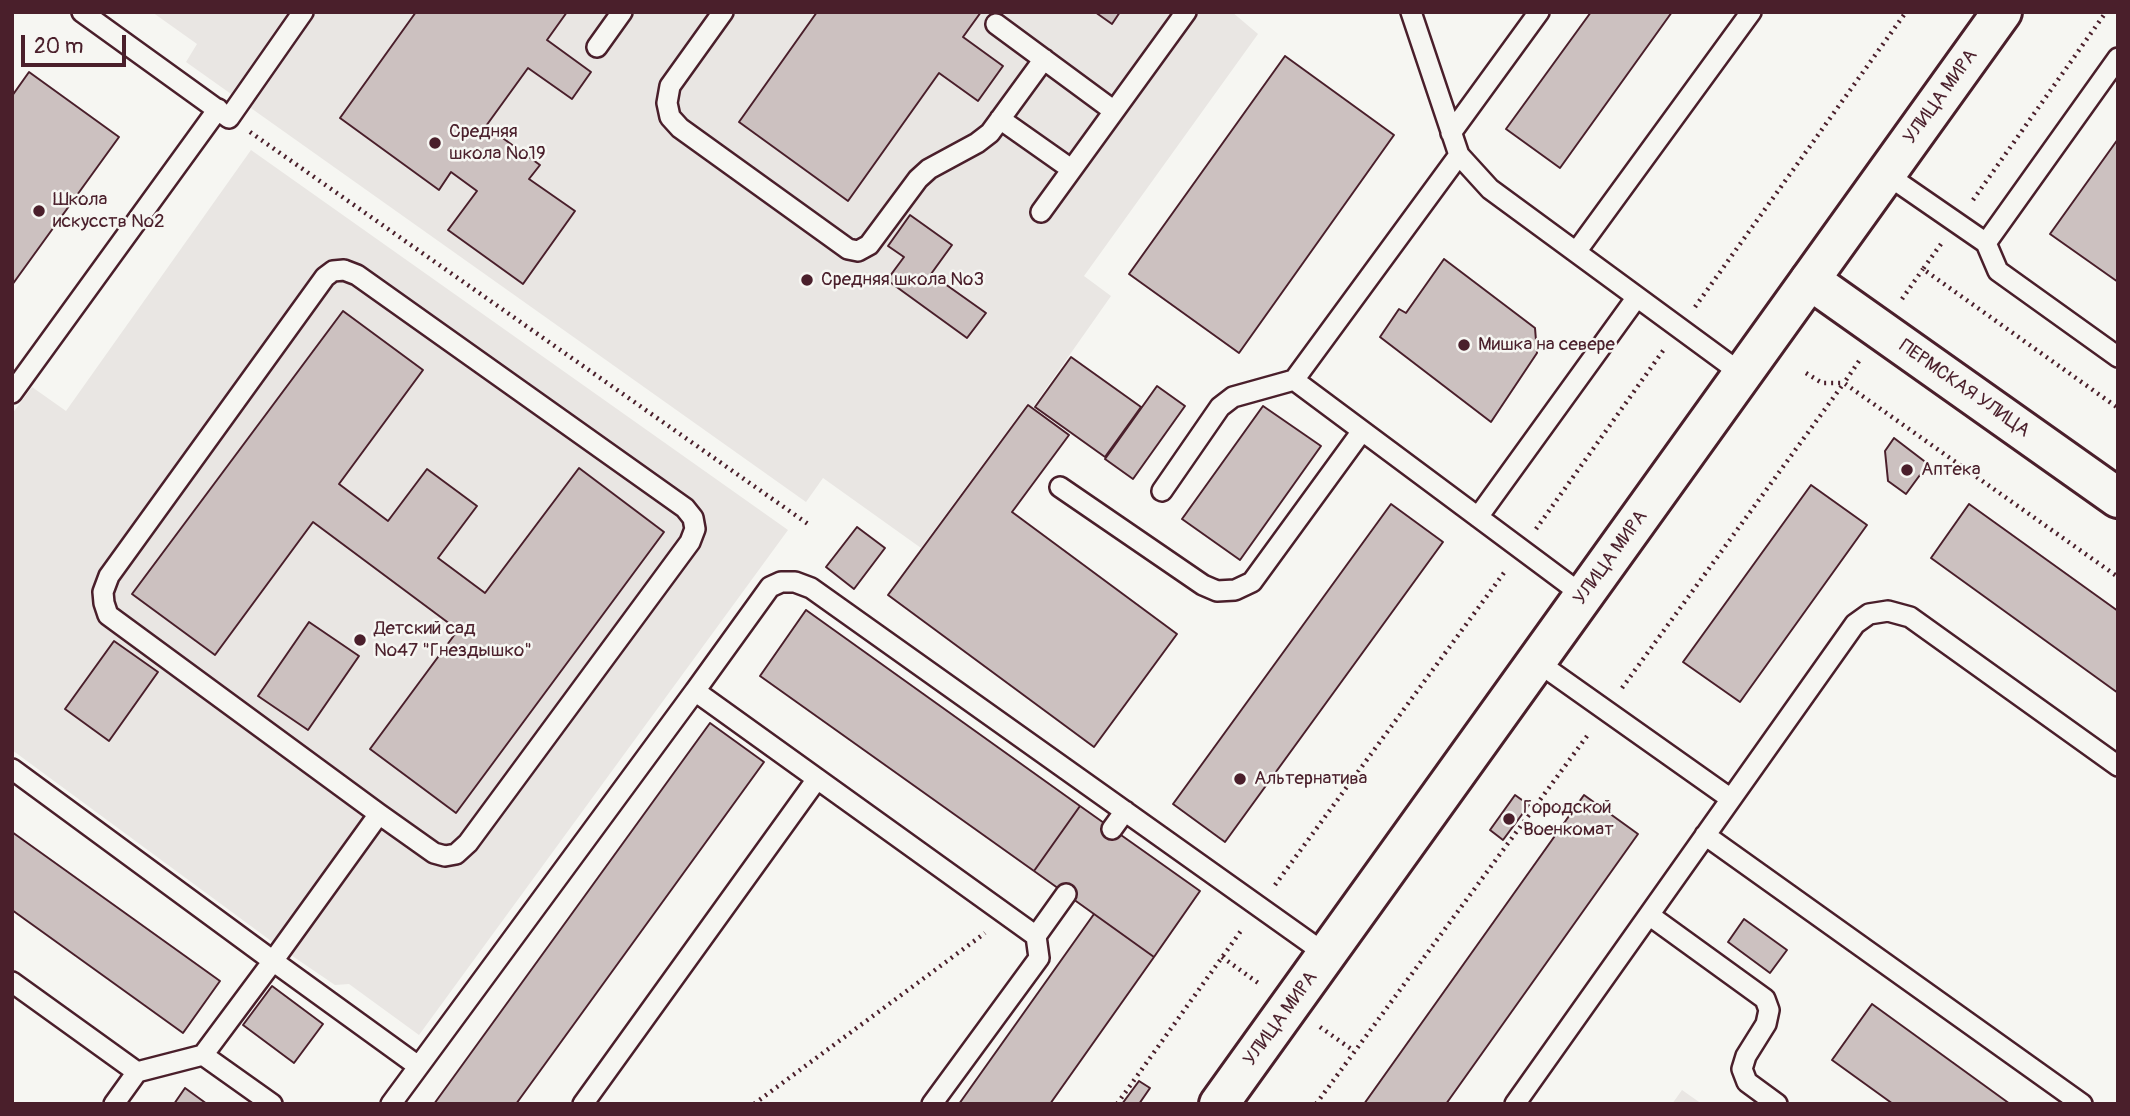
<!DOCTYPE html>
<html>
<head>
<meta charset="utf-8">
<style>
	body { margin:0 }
	#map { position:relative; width:2130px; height:1116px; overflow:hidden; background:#f6f6f2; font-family:Pangolin,sans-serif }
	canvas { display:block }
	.frame { position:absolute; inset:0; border:14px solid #4a1f2b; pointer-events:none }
	.scale { position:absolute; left:21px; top:35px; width:105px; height:32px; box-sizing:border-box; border:4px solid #4a1f2b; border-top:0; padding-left:9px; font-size:21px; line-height:24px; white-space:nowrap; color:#4a1f2b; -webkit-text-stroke:5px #f6f6f2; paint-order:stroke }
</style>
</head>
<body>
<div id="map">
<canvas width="2130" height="1116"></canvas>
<div class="frame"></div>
<div class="scale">20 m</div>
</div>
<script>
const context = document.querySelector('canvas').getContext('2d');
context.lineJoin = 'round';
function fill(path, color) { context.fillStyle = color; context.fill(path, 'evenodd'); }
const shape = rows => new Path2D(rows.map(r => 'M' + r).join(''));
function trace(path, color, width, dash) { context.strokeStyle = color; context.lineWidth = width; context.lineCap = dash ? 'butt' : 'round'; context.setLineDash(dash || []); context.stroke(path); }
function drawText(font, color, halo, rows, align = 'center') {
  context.font = font + ' Pangolin,sans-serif'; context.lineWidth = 5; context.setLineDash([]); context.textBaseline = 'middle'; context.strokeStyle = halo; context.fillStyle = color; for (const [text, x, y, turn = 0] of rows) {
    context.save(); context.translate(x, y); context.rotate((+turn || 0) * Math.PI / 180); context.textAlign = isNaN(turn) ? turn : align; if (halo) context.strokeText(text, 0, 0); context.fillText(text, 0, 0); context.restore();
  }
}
fill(shape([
	[152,12,1232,12,1258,34,1084,276,1111,296,1033,407,1027,404,921,548,823,478,806,502,186,62,197,44],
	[251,150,788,530,419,1035,349,984,335,985,282,949,12,750,12,414,32,387,66,411],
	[1682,1090,1702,1104,1672,1104]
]), '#e9e6e3');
const building = shape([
	[416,12,567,12,547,40,591,72,572,99,528,68,486,126,540,165,529,179,575,211,523,284,448,230,477,191,451,172,439,190,340,118,416,12],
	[817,12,981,12,963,37,1003,66,978,101,939,73,848,201,739,122,817,12],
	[1095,12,1120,12,1112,24,1095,12],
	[1591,12,1672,12,1560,168,1506,129,1591,12],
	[1285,56,1394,135,1239,353,1129,274,1285,56],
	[29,72,119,137,12,285,12,96,29,72],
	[2118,139,2118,282,2050,234,2118,139],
	[910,215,952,245,931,274,986,313,967,338,887,280,904,257,888,246,910,215],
	[1444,259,1535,328,1537,353,1491,422,1380,337,1399,309,1406,313,1444,259],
	[343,311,423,370,339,484,388,521,427,469,477,506,438,558,485,593,579,468,664,532,456,813,370,749,458,630,313,522,215,655,132,594,343,311],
	[1071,357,1141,407,1105,457,1035,407,1071,357],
	[1157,386,1185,406,1133,479,1105,459,1157,386],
	[1028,405,1069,435,1012,512,1177,634,1094,747,888,595,1028,405],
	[1263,406,1321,446,1240,560,1182,519,1263,406],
	[1894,438,1928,464,1906,494,1888,481,1885,451,1894,438],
	[1811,485,1867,525,1740,702,1683,662,1811,485],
	[1391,504,1443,542,1225,842,1173,804,1391,504],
	[1969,504,2118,611,2118,693,1931,558,1969,504],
	[857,527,885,548,854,589,826,567,857,527],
	[806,610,1080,806,1034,871,760,676,806,610],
	[309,622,359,656,308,730,258,696,309,622],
	[114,641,158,672,109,741,65,709,114,641],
	[710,723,764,762,516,1104,434,1104,710,723],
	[1515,795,1529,805,1503,840,1490,830,1515,795],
	[1584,795,1638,834,1446,1104,1364,1104,1584,795],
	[1080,806,1200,891,1154,957,1034,871,1080,806],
	[12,832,220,981,183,1033,12,910,12,832],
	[1094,914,1154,957,1050,1104,959,1104,1094,914],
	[1744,919,1787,950,1770,973,1728,942,1744,919],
	[272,986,323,1024,294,1063,243,1025,272,986],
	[1872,1004,2010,1104,1893,1104,1832,1060,1872,1004],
	[1139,1081,1150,1088,1139,1104,1122,1104,1139,1081],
	[185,1088,207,1104,174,1104,185,1088]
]);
fill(building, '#ccc1c0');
trace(building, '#4a1f2b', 2);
const lane = shape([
	[82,12,229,118,303,12],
	[723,12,670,86,667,103,670,117,680,128,848,249,858,251,869,245,918,179,929,169,977,143,990,133,1044,59],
	[1411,12,1459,155,1490,189,1742,374],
	[996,24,1114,111],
	[597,47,622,12],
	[2118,58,1986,243,1998,271,2118,357],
	[1000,119,1071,169],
	[1451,133,1539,12],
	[1886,174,1986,243],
	[1041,212,1186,12],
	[1576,252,1751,12],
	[344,270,357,275,685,508,693,518,695,529,690,542,468,843,456,854,445,856,434,853,379,814,108,615,104,603,103,592,109,576,325,277,333,271,344,270],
	[1294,380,1584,596],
	[12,393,218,109],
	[1060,487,1203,585,1217,591,1235,590,1252,582,1362,431],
	[1162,491,1220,407,1233,397,1294,380,1459,155],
	[1478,517,1637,297],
	[1536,661,1731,799],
	[695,691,770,587,781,582,795,582,811,588,1327,955],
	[12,769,273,961,203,1055,137,1072,12,982],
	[379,814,273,961,418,1066],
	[1112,829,1125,811],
	[1705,835,2082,1104],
	[1649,915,1765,999,1769,1010,1766,1024,1746,1056,1742,1069,1747,1082,1777,1104],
	[203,1055,272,1104],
	[114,1104,137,1072],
	[391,1104,695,691,1036,936],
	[583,1104,817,779],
	[932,1104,1039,958,1036,936,1066,894],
	[1515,1104,1855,624,1869,614,1888,611,1910,617,2118,766]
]);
const secondary = shape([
	[1810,280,2118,498]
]);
const primary = shape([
	[1219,1104,2002,12]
]);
trace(lane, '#4a1f2b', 24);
trace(secondary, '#4a1f2b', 44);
trace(primary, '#4a1f2b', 44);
trace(shape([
	[250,132,808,524],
	[1973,200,2106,12],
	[1941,244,1923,269,2118,408],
	[1902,299,1923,269],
	[1695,307,1906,12],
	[1859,361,1844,383,2118,577],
	[1806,373,1822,383,1843,383],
	[1536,529,1665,348],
	[1622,688,1844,383],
	[1275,885,1506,570],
	[1222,957,1261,985],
	[1320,1027,1354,1051],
	[754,1104,985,933],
	[1117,1104,1243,928],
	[1316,1104,1590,732]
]), '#4a1f2b', 4.5, [2, 5]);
trace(lane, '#f6f6f2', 19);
trace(secondary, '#f6f6f2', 38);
trace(primary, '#f6f6f2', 38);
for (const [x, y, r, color] of [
	[435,143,7,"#4a1f2b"],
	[39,211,7,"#4a1f2b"],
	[807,280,7,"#4a1f2b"],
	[1464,345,7,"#4a1f2b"],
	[1907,470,7,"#4a1f2b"],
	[360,640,7,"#4a1f2b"],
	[1240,779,7,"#4a1f2b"],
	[1509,819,7,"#4a1f2b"]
]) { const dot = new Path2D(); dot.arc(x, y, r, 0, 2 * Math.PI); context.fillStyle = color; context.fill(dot); trace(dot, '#f6f6f2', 2.5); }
drawText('19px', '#4a1f2b', '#f6f6f2', [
	["УЛИЦА МИРА",1941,97,-54],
	["ПЕРМСКАЯ УЛИЦА",1964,389,35],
	["УЛИЦА МИРА",1611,558,-54],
	["УЛИЦА МИРА",1281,1019,-54]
]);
drawText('19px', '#4a1f2b', '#f6f6f2', [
	["Средняя",449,132],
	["школа №19",449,154],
	["Школа",53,200],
	["искусств №2",53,222],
	["Средняя школа №3",821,280],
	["Мишка на севере",1478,345],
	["Аптека",1921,470],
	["Детский сад",374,629],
	["№47 \"Гнездышко\"",374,651],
	["Альтернатива",1254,779],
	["Городской",1523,808],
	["Военкомат",1523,830]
], 'left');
</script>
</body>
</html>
